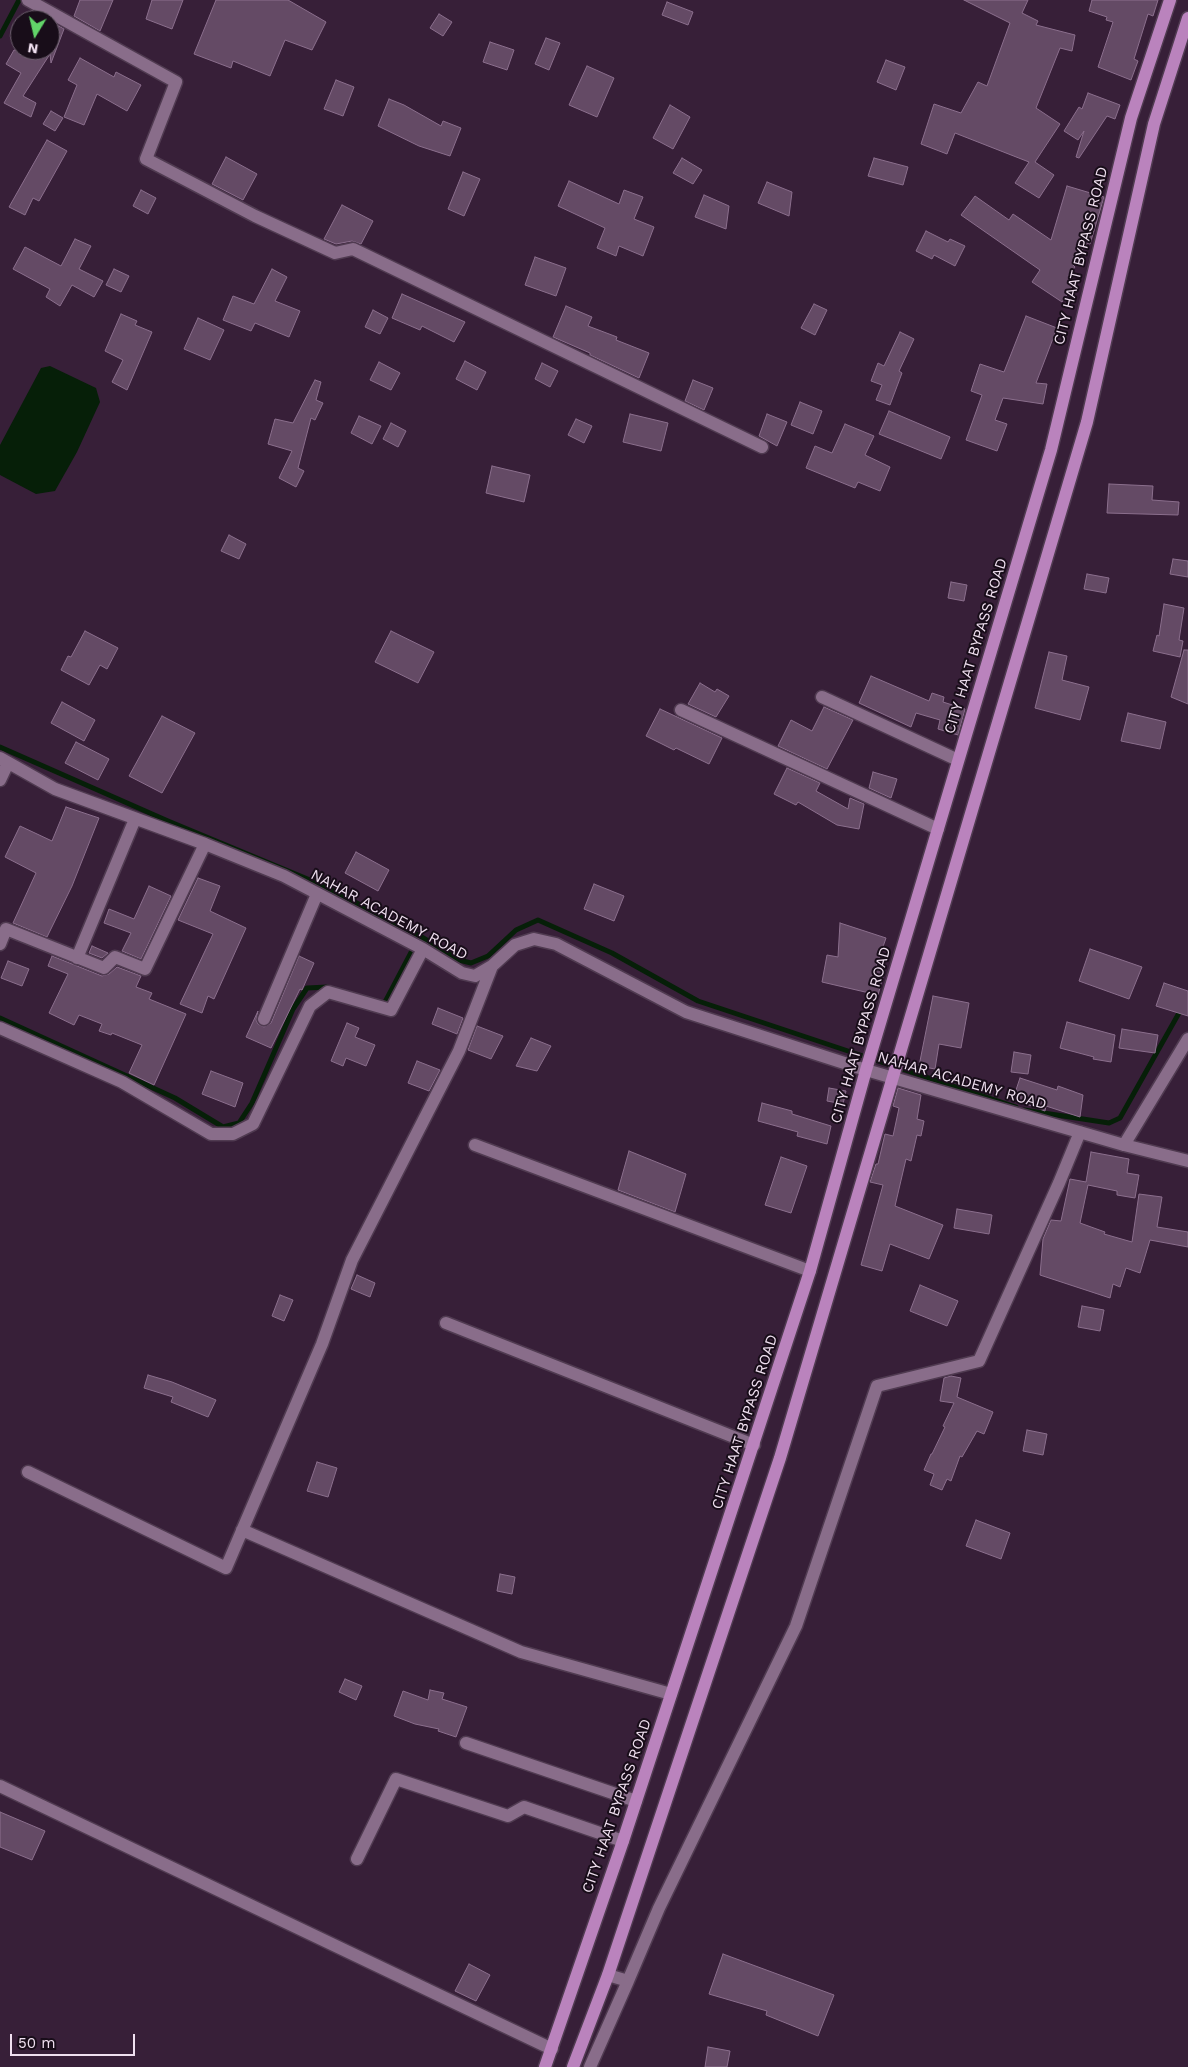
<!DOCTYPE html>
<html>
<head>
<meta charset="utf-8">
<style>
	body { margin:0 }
	#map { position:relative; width:1188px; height:2067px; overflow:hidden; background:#371f38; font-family:"Work Sans",sans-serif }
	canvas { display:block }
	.north { position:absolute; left:10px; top:10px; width:50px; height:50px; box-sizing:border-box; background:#180d19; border:1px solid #6e616f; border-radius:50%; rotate:189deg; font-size:14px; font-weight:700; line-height:20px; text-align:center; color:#f0e0f0 }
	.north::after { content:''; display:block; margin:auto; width:18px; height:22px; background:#62d469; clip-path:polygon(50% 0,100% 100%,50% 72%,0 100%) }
	.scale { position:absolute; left:10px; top:2034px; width:125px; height:22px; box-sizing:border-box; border:2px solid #f0e0f0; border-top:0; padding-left:6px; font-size:15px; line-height:18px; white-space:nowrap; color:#f0e0f0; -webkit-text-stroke:4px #180d19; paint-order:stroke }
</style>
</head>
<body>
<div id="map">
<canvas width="1188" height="2067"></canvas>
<div class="north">N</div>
<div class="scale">50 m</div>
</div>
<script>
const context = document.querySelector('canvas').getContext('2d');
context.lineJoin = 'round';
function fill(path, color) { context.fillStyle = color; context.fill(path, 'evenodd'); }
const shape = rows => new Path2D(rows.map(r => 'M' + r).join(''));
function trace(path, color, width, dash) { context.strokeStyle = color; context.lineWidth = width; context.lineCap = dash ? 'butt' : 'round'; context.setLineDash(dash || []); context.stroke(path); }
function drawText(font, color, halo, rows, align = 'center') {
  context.font = font + ' "Work Sans",sans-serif'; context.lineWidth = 4; context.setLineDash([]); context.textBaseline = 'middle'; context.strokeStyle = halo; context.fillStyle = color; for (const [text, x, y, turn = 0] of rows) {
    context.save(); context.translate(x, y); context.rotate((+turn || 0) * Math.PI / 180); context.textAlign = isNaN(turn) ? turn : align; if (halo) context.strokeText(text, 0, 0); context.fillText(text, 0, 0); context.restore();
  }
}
fill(shape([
	[50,366,96,388,100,402,77,452,55,491,36,494,0,475,0,445,41,368]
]), '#061f08');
trace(shape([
	[0,36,19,0],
	[0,747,168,821,322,885,420,936,459,960,471,963,488,956,516,930,538,920,612,953,698,1001,1016,1107],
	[382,1003,384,1004,415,945],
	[0,1018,175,1098,223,1127,239,1123,252,1103,293,1009,307,988,328,987],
	[1024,1110,1109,1123,1120,1118,1188,997]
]), '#061f08', 5);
const building = shape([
	[80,0,113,0,100,31,74,16,80,0],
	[152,0,183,0,172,29,146,19,152,0],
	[216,0,288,0,326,22,312,50,285,40,270,76,233,61,231,68,194,54,216,0],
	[964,0,1028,0,1022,13,1038,21,1036,25,1075,35,1072,51,1060,48,1036,108,1060,124,1035,162,1054,175,1039,198,1015,183,1029,162,955,133,947,154,921,144,934,104,961,113,978,82,987,86,1010,23,964,0],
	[1092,0,1158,0,1153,16,1148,14,1134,59,1138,61,1131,80,1098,67,1113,22,1106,20,1107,17,1089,11,1092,0],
	[667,2,693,12,688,25,662,15,667,2],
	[439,14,452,22,443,36,430,28,439,14],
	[50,21,64,29,51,63,50,54,23,96,36,103,31,117,4,103,21,73,6,64,14,50,50,50,50,21],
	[546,38,560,43,549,70,535,64,546,38],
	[490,42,514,50,507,70,483,62,490,42],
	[80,58,114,77,116,72,141,85,127,111,97,94,84,125,64,117,77,85,68,80,80,58],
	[886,60,905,67,896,90,877,82,886,60],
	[587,66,614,78,597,117,569,105,587,66],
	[336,80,354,87,343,116,324,109,336,80],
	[1088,93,1120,105,1115,119,1107,116,1079,158,1076,157,1084,131,1078,140,1064,131,1079,107,1082,109,1088,93],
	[389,99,404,105,441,126,443,121,461,128,450,156,419,146,378,126,389,99],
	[670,105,690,117,673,149,653,138,670,105],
	[51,111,63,118,55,131,43,124,51,111],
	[47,140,67,151,39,201,33,198,25,215,9,207,47,140],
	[226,157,257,174,243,200,212,184,226,157],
	[682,158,702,170,693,184,673,173,682,158],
	[874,158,908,167,903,185,868,176,874,158],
	[463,172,480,179,464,216,448,209,463,172],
	[569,181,619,204,624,190,643,197,634,219,654,227,643,256,619,246,616,256,597,248,605,228,558,206,569,181],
	[767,182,792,192,789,216,758,203,767,182],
	[1067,186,1104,197,1090,244,1087,243,1072,264,1075,267,1068,276,1073,279,1069,285,1072,287,1062,302,1032,282,1040,270,961,215,975,196,1009,220,1013,214,1051,240,1067,186],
	[141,190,156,198,148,214,133,206,141,190],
	[704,195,729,206,726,229,695,217,704,195],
	[342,205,373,221,361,244,352,241,336,244,324,239,342,205],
	[926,231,948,242,950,239,965,246,955,266,934,255,932,259,916,251,926,231],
	[75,239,91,246,79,269,103,281,94,297,72,285,60,306,46,297,50,289,13,269,25,247,61,266,75,239],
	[535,257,566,268,556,296,525,285,535,257],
	[114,269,129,276,121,292,106,285,114,269],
	[272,269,287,277,275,301,300,311,289,337,255,323,251,331,223,320,233,296,254,304,272,269],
	[402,294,465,322,454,342,422,326,420,330,392,318,402,294],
	[814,304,827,310,815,335,801,328,814,304],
	[566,306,592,317,588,326,617,337,616,340,649,353,639,378,590,355,590,353,553,337,566,306],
	[373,310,388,318,380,334,365,327,373,310],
	[121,314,137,321,135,325,152,332,127,390,112,382,123,360,105,351,121,314],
	[1026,316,1057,328,1036,383,1047,384,1043,404,1003,398,995,420,1007,424,997,451,966,440,982,395,971,391,980,364,1004,372,1026,316],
	[198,318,224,330,210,360,184,349,198,318],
	[900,332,914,339,899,371,902,373,890,405,876,400,882,385,871,381,878,363,884,366,900,332],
	[465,361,486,372,477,390,456,379,465,361],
	[379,362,400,373,391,390,370,380,379,362],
	[542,363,558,371,550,387,535,379,542,363],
	[315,380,321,382,316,400,323,403,315,420,311,418,298,468,304,471,296,487,279,478,292,451,268,444,275,419,293,423,315,380],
	[693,380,713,388,704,410,685,401,693,380],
	[800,402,822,411,813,434,791,425,800,402],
	[889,411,950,437,941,459,879,434,889,411],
	[630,414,668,423,661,451,623,442,630,414],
	[767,414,787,422,777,446,759,436,767,414],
	[359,416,381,426,372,444,351,433,359,416],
	[576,419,592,426,584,443,568,435,576,419],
	[391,423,406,431,398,447,383,439,391,423],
	[845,424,874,436,865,455,890,467,880,491,858,482,855,488,806,468,815,446,832,453,845,424],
	[492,466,530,475,524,502,486,493,492,466],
	[1109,484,1153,486,1152,500,1179,502,1178,515,1107,513,1109,484],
	[229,535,246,544,239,559,221,551,229,535],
	[1173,559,1188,561,1188,577,1170,574,1173,559],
	[1087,574,1109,578,1106,593,1084,589,1087,574],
	[951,582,967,585,964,601,948,598,951,582],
	[1164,604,1184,608,1179,640,1183,641,1180,657,1153,651,1157,635,1159,636,1164,604],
	[85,631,118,648,107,669,100,665,89,685,61,670,68,656,71,657,85,631],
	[391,631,434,652,418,683,375,662,391,631],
	[1184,650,1188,650,1188,704,1171,697,1184,650],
	[1049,652,1067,656,1062,680,1089,687,1080,720,1035,708,1049,652],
	[871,676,929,701,932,693,944,697,943,702,965,709,958,735,938,729,940,720,916,713,911,727,859,703,871,676],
	[700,683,715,692,717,689,729,696,716,717,688,704,700,683],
	[62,702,95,720,84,741,51,723,62,702],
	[824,707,853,720,827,769,778,746,791,720,812,731,824,707],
	[660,709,722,738,709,764,676,748,674,750,646,736,660,709],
	[1128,713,1166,722,1160,749,1121,741,1128,713],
	[162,716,195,733,162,793,129,776,162,716],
	[76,742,109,759,98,780,65,763,76,742],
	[787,768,820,783,816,791,848,809,850,798,864,804,859,829,837,825,798,802,796,805,774,794,787,768],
	[873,772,897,779,891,798,869,788,873,772],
	[66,807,99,818,72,886,47,937,13,923,36,873,5,857,20,826,52,841,66,807],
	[356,852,389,870,378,891,345,873,356,852],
	[198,878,220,886,210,911,246,928,214,999,208,996,202,1013,180,1004,213,934,178,920,198,878],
	[594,884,624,896,614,921,584,909,594,884],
	[149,886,171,896,141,959,122,951,131,933,104,923,109,909,134,919,149,886],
	[840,923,886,938,876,967,885,969,878,995,822,982,827,955,838,957,840,923],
	[92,946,108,953,102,958,89,953,92,946],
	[1090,949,1142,967,1129,999,1079,981,1090,949],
	[52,956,102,976,109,974,117,967,141,976,136,987,152,993,149,999,186,1014,154,1085,129,1073,142,1045,112,1033,111,1035,99,1031,102,1024,79,1015,74,1025,49,1013,68,974,48,966,52,956],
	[299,956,314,963,302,990,300,989,271,1048,246,1037,258,1011,256,1020,258,1024,264,1027,271,1023,299,956],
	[8,961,29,969,22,986,1,978,8,961],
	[1164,983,1188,991,1188,1016,1156,1006,1164,983],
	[933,996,969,1003,961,1048,939,1044,935,1069,919,1066,933,996],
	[438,1008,463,1018,457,1034,432,1024,438,1008],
	[1067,1022,1115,1035,1111,1062,1093,1059,1094,1057,1060,1048,1067,1022],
	[347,1023,359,1028,355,1037,375,1045,366,1066,346,1058,343,1066,331,1061,347,1023],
	[477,1026,503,1036,491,1059,468,1050,477,1026],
	[1122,1029,1158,1035,1155,1053,1119,1048,1122,1029],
	[531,1038,551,1046,537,1071,516,1066,531,1038],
	[1014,1052,1031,1055,1028,1074,1011,1072,1014,1052],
	[417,1061,440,1070,429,1091,408,1083,417,1061],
	[211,1071,243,1083,235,1107,202,1094,211,1071],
	[1020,1078,1057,1090,1058,1086,1083,1095,1080,1117,1046,1106,1045,1111,1013,1099,1020,1078],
	[829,1088,846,1091,843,1104,827,1101,829,1088],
	[898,1088,921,1095,917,1119,924,1121,921,1136,917,1135,911,1161,906,1159,895,1206,943,1225,929,1259,890,1244,882,1271,861,1265,883,1185,870,1182,876,1164,878,1164,885,1134,893,1136,899,1108,893,1106,898,1088],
	[762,1103,792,1111,792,1114,831,1126,827,1144,797,1136,798,1132,758,1121,762,1103],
	[629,1151,686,1174,675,1212,618,1190,629,1151],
	[1091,1152,1129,1159,1127,1173,1139,1175,1135,1198,1117,1195,1117,1191,1088,1185,1080,1223,1105,1232,1104,1234,1132,1242,1139,1194,1162,1197,1157,1227,1188,1232,1188,1247,1150,1240,1140,1273,1126,1268,1120,1287,1113,1284,1110,1298,1040,1275,1043,1239,1051,1220,1061,1221,1070,1179,1086,1182,1091,1152],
	[781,1157,807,1166,791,1213,765,1205,781,1157],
	[957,1209,992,1215,989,1234,954,1228,957,1209],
	[357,1275,375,1283,370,1297,351,1289,357,1275],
	[920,1285,958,1301,947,1326,910,1311,920,1285],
	[280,1295,293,1300,284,1321,272,1316,280,1295],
	[1082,1306,1104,1310,1100,1331,1078,1327,1082,1306],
	[148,1375,172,1382,216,1400,208,1417,171,1402,173,1397,144,1388,148,1375],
	[951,1376,961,1378,957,1397,993,1412,984,1434,977,1431,962,1457,960,1456,951,1481,947,1479,942,1490,930,1485,934,1474,924,1470,931,1454,932,1454,945,1427,943,1426,954,1403,940,1401,944,1378,951,1376],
	[1027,1430,1047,1434,1043,1455,1023,1451,1027,1430],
	[317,1462,337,1468,328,1497,307,1491,317,1462],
	[976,1520,1010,1533,1001,1559,966,1546,976,1520],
	[500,1574,515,1577,512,1594,497,1591,500,1574],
	[345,1679,362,1686,356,1700,339,1692,345,1679],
	[430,1690,444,1693,442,1699,467,1707,456,1737,438,1731,439,1729,415,1724,394,1716,403,1691,428,1700,430,1690],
	[0,1812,45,1831,32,1860,0,1847,0,1812],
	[723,1954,834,1995,818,2036,766,2015,767,2011,709,1994,723,1954],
	[469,1964,490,1975,476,2001,455,1991,469,1964],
	[708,2047,730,2051,727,2067,705,2067,708,2047]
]);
fill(building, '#644a65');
trace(building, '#8b6f8d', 1);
const street = shape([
	[28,0,176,82,146,159,255,216,335,253,353,249,762,447],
	[822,697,958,760],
	[681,710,938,829],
	[0,758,55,789,205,844,284,876,423,949,462,973,475,976,492,966,515,945,534,939,556,944,686,1012,866,1070,1124,1145,1188,1161],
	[0,780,8,763],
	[0,944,6,929,104,968,115,957,145,969,205,844],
	[77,958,135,819],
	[264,1019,317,894],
	[0,1028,122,1082,211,1134,233,1134,253,1124,310,1006,328,992,391,1010,423,949],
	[475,1145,810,1271],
	[1124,1145,1188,1039],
	[446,1323,754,1445],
	[28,1472,226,1568,322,1344,352,1260,459,1051,492,966],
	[242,1530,521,1652,671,1694],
	[466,1743,636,1801],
	[0,1786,552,2049],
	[357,1859,396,1779,508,1816,524,1807,623,1841],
	[608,1975,628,1981,659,1908,796,1626,877,1386,979,1361,1059,1183,1080,1132],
	[590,2067,628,1981]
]);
const primary = shape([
	[545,2067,623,1841,810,1271,866,1070,1051,450,1131,118,1170,0],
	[573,2067,608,1975,780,1458,1087,422,1154,124,1188,18]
]);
trace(street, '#503b51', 15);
trace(primary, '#503b51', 15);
trace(street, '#896d8a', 12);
trace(primary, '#ba83bd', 12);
drawText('15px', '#f0e0f0', '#180d19', [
	["CITY HAAT BYPASS ROAD",1081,256,-76],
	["CITY HAAT BYPASS ROAD",976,646,-73],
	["NAHAR ACADEMY ROAD",389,915,28],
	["CITY HAAT BYPASS ROAD",861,1035,-74],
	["NAHAR ACADEMY ROAD",962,1081,16],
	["CITY HAAT BYPASS ROAD",745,1422,-72],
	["CITY HAAT BYPASS ROAD",617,1806,-71]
]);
</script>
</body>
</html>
